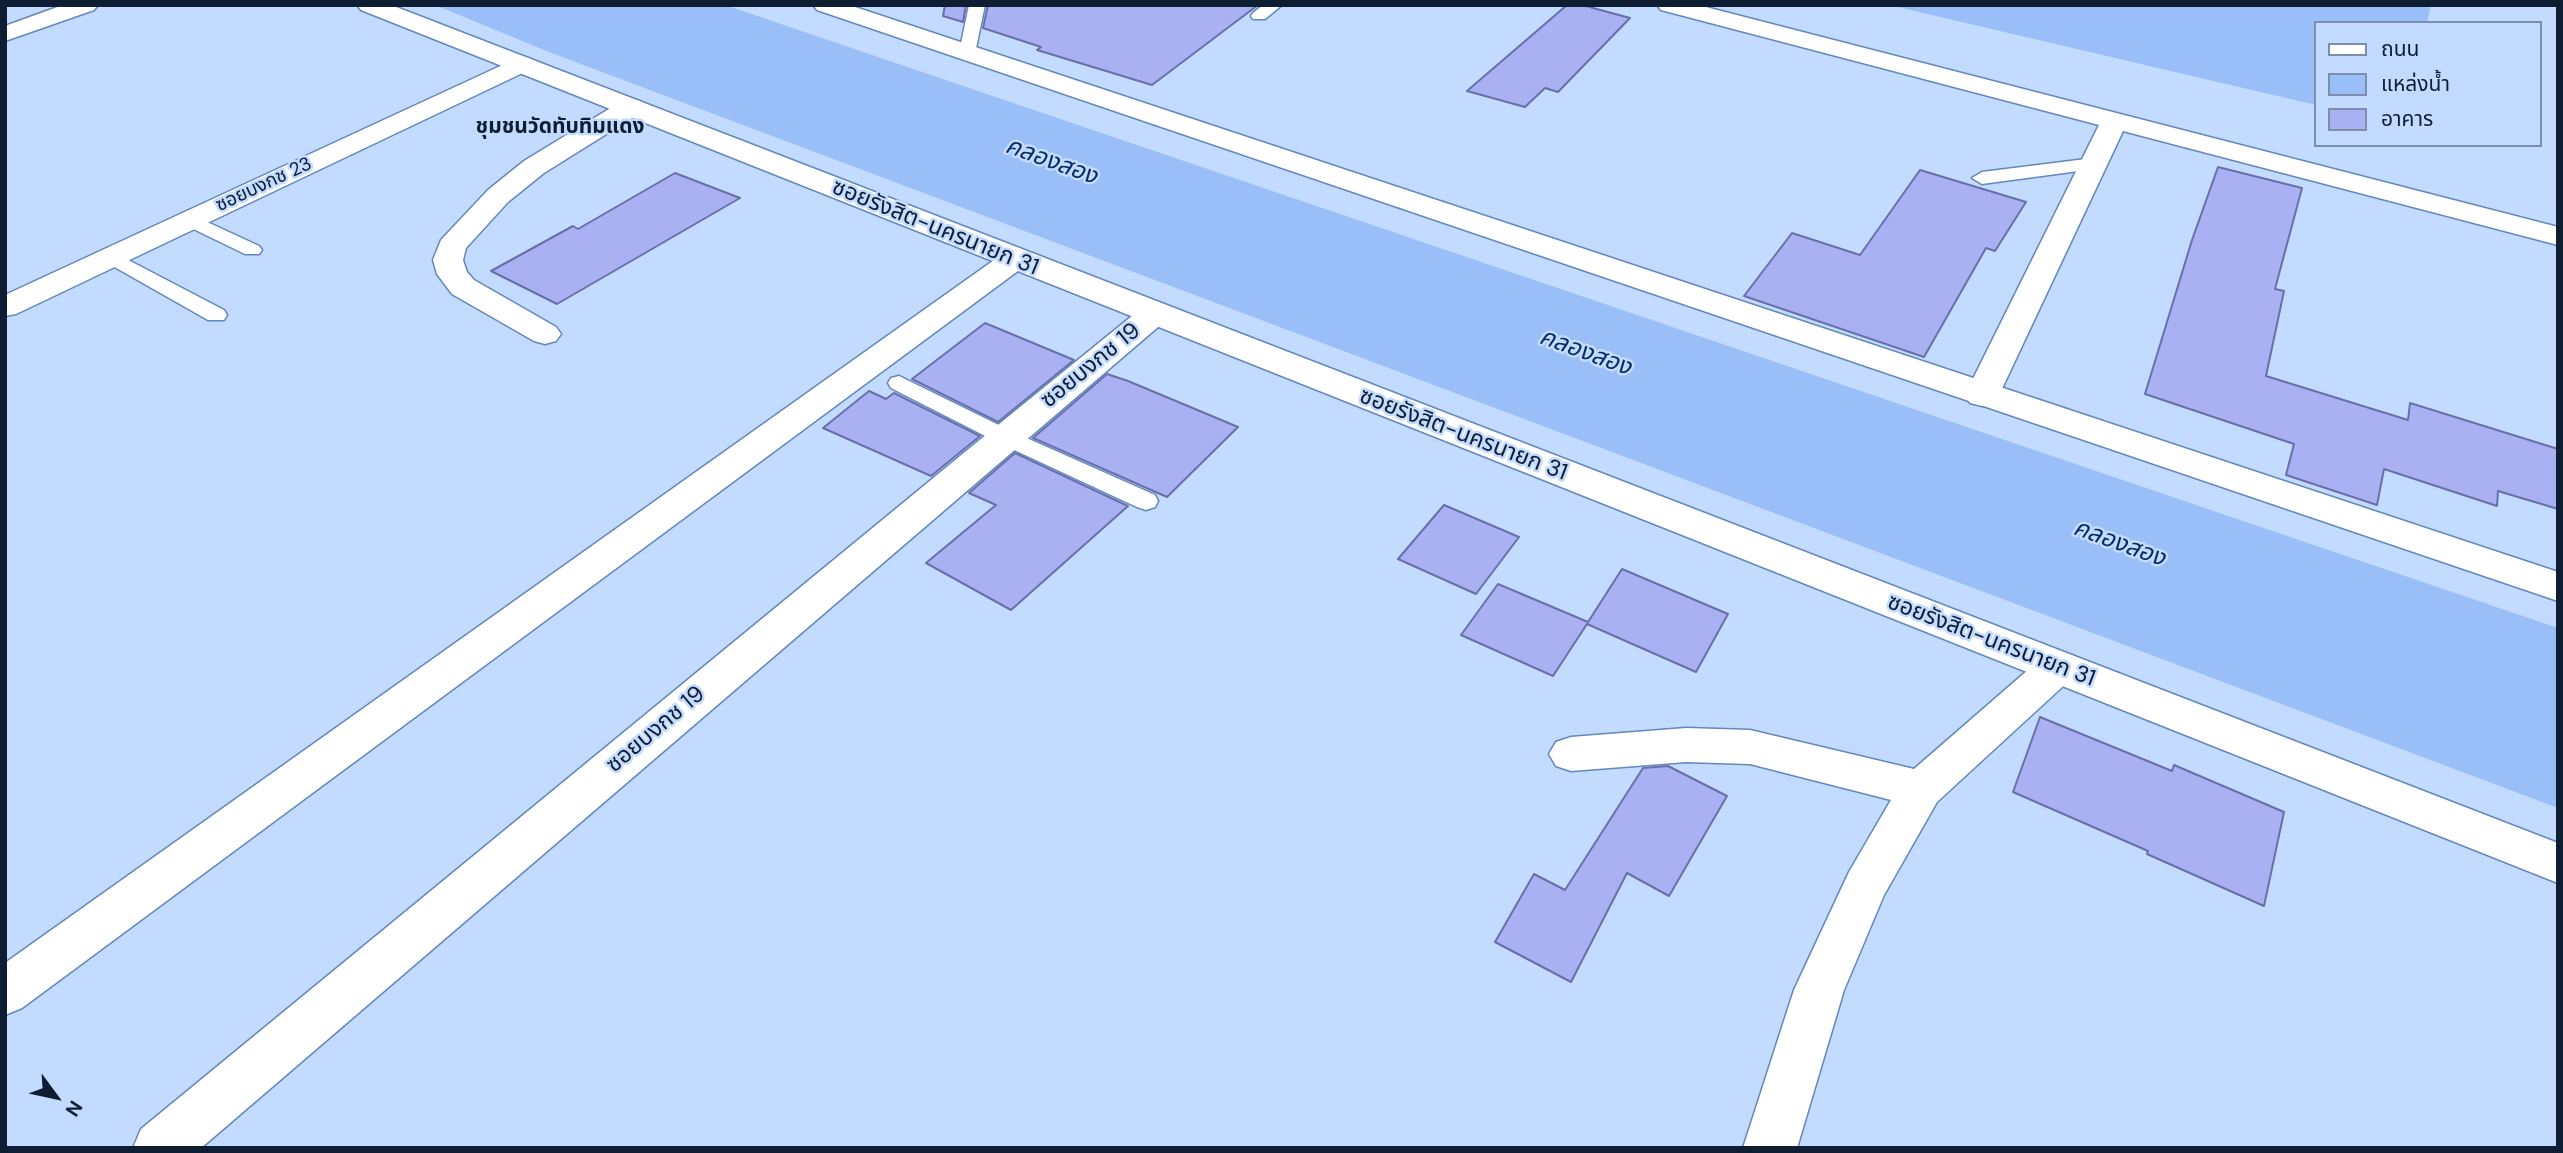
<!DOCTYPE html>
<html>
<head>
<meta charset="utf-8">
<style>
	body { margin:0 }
	#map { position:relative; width:2563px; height:1153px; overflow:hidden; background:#c3dbff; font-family:"DM Sans","Noto Sans Thai",sans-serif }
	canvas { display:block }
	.frame { position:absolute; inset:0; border:7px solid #0f1d33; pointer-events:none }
	.legend { position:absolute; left:2314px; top:21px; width:228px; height:126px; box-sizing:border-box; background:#c3dbff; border:2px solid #7b8fad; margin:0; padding:9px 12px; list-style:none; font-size:21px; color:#0f1d33 }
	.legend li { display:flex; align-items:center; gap:14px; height:35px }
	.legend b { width:35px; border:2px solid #7b8fad }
	.north { position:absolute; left:21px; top:1062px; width:70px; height:70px; -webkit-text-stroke:5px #c3dbff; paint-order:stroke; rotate:123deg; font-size:19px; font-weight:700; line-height:28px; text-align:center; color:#0f1d33 }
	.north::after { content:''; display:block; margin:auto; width:24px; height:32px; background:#0f1d33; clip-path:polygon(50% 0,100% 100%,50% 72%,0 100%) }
</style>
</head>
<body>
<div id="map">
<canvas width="2563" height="1153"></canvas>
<div class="frame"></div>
<ul class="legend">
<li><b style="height:9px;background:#fff"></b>ถนน</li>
<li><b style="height:19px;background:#99bef8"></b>แหล่งน้ำ</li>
<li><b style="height:19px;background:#aab1f2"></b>อาคาร</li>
</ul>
<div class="north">N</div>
</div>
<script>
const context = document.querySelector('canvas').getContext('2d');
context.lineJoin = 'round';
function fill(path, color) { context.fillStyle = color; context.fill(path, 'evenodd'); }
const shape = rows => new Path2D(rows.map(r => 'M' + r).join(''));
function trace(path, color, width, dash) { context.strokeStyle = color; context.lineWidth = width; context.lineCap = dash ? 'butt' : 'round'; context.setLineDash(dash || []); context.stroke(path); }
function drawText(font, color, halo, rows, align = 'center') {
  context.font = font + ' "DM Sans","Noto Sans Thai",sans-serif'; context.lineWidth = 5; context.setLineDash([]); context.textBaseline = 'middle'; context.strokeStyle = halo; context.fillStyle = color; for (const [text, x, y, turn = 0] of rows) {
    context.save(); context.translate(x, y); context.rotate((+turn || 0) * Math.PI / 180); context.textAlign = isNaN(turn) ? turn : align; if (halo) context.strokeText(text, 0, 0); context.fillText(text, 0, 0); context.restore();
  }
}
fill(shape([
	[435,5,725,5,2558,628,2558,808,549,52],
	[1889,5,2431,5,2427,23,2316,23,2316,105]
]), '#99bef8');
const building = shape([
	[945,5,966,5,963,22,943,16,945,5],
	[988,5,1258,5,1152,85,1037,50,1041,47,983,28,988,5],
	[1567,5,1582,5,1630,18,1558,92,1545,88,1525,107,1467,91,1567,5],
	[2218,167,2302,188,2275,289,2284,291,2266,376,2408,420,2410,403,2558,449,2558,509,2498,491,2497,506,2384,469,2377,505,2286,475,2294,444,2145,394,2192,240,2218,167],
	[1920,170,2026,202,1995,251,1986,248,1924,357,1744,296,1792,233,1860,255,1920,170],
	[675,173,740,198,557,304,491,271,573,226,578,229,675,173],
	[985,323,1074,360,998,422,912,379,985,323],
	[1107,374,1128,381,1238,427,1167,497,1033,438,1107,374],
	[869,391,886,399,894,393,980,436,931,476,823,428,869,391],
	[1015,453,1128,506,1011,610,926,563,996,505,969,493,1015,453],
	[1444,505,1519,537,1476,594,1398,559,1444,505],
	[1622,569,1728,614,1696,672,1587,624,1553,676,1461,635,1498,584,1588,622,1622,569],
	[2040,717,2172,771,2174,765,2284,812,2264,906,2147,854,2148,851,2013,792,2040,717],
	[1668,766,1727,796,1669,896,1627,873,1571,982,1495,942,1534,874,1565,890,1643,768,1668,766]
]);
fill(building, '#aab1f2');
trace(building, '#696fab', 2);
const service = shape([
	[969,5,985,5,975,53,967,58,959,53,969,5],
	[1263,5,1282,5,1265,19,1253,19,1251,16,1253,13,1263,5],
	[2094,158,2103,164,2101,168,1982,184,1972,178,1982,172,2094,158],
	[190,214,259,246,262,250,259,254,245,254,183,224,180,220,183,216,190,214],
	[111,251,224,310,227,315,224,320,208,320,104,261,101,257,104,253,111,251],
	[899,376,1013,432,1155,495,1158,501,1155,507,1146,510,1137,507,997,442,891,388,888,383,891,378,899,376]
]);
const minor = shape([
	[63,5,98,5,94,10,5,41,5,26,63,5],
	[1657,5,1698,5,2558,227,2558,245,2123,131,1999,395,1994,403,1982,406,1970,403,1965,395,2099,125,1661,10,1657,5],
	[522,56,531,59,535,64,531,69,16,314,5,316,5,295,522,56],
	[631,99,640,101,644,107,640,113,544,173,508,202,466,248,463,260,467,272,474,280,556,327,561,334,556,341,545,344,534,341,452,294,437,274,433,260,441,240,488,190,524,161,622,101,631,99],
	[1015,250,1026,253,1030,259,1026,265,22,1008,5,1015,5,963,1004,253,1015,250],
	[1154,304,1165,307,1170,314,1165,321,201,1148,133,1148,141,1129,993,429,1143,307,1154,304],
	[2058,651,2072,656,2078,667,2072,678,1937,802,1884,895,1844,990,1797,1148,1743,1148,1794,990,1849,872,1891,800,1750,764,1686,762,1571,771,1556,766,1549,754,1556,742,1571,737,1686,728,1750,730,1914,769,2044,656,2058,651]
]);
const tertiary = shape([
	[357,5,391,5,2558,843,2558,883,361,10,357,5],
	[813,5,849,5,2558,572,2558,601,817,10,813,5]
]);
trace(service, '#6387be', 3);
trace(minor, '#6387be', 3);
trace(tertiary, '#6387be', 3);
fill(service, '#fff');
fill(minor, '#fff');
fill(tertiary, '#fff');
drawText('19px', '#0f1d33', '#c3dbff', [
	["ซอยบงกช 23",264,185,-25]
]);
drawText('bold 21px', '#0f1d33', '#c3dbff', [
	["ชุมชนวัดทับทิมแดง",560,127]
]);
drawText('23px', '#0f1d33', '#c3dbff', [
	["ซอยรังสิต-นครนายก 31",935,228,22],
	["ซอยบงกช 19",1091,366,-39],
	["ซอยรังสิต-นครนายก 31",1463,435,21],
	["ซอยรังสิต-นครนายก 31",1991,641,21],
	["ซอยบงกช 19",656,730,-40]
]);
drawText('italic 24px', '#062d67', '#c3dbff', [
	["คลองสอง",1051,162,20],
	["คลองสอง",1585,353,20],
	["คลองสอง",2119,544,20]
]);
</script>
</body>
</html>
